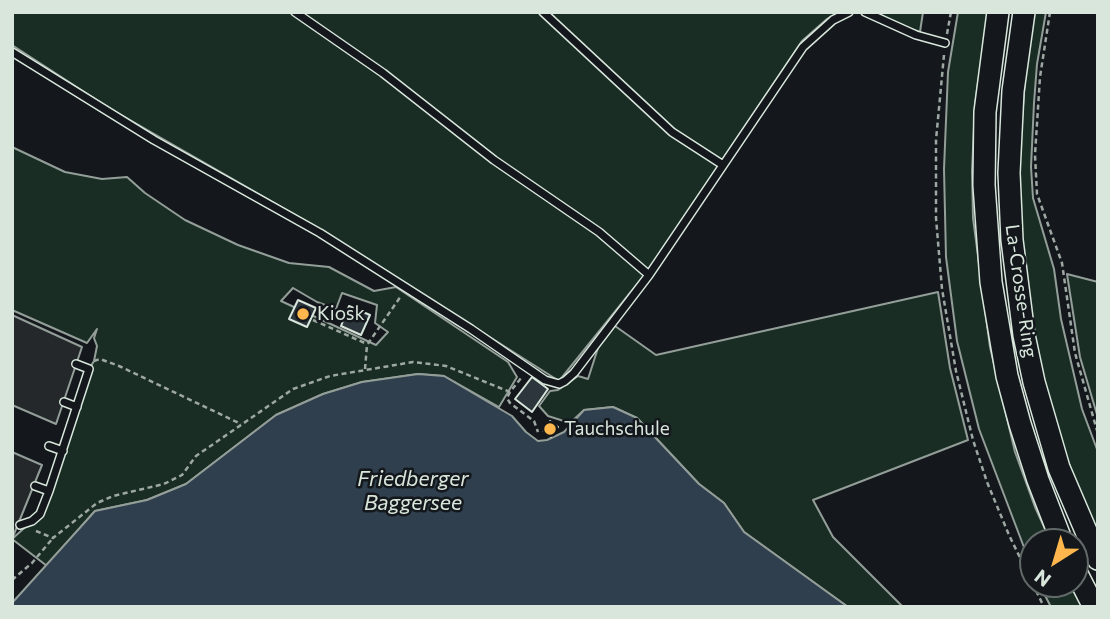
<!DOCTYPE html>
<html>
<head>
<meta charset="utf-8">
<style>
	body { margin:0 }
	#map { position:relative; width:1110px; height:619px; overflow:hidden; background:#14181c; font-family:Commissioner,sans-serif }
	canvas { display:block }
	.frame { position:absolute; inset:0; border:14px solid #d8e6dc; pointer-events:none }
	.north { position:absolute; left:1019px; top:528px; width:70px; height:70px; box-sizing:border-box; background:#14181c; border:2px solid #626a69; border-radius:50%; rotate:217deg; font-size:19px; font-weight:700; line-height:28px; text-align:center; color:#d8e6dc }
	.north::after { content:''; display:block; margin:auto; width:24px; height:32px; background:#ffb74d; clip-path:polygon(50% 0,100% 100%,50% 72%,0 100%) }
</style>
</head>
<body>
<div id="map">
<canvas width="1110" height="619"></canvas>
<div class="frame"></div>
<div class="north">N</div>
</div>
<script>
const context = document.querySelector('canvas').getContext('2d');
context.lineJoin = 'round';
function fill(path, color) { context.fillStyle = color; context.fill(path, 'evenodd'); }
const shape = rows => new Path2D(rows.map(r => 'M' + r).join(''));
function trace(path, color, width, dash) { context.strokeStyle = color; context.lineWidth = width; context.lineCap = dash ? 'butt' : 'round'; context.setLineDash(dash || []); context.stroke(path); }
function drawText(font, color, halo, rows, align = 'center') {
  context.font = font + ' Commissioner,sans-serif'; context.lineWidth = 5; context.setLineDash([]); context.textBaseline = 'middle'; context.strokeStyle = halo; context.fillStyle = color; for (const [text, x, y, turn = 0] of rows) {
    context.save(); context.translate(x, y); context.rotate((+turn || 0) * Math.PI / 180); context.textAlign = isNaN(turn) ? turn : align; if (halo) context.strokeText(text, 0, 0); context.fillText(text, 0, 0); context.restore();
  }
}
const green = shape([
	[12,12,839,12,827,19,802,41,647,272,559,381,318,228,109,108,12,45,12,12],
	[876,12,923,12,920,32,899,25,876,12],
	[958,12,988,12,975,105,972,171,973,218,990,347,1015,452,1035,507,1051,542,1033,542,1033,571,979,429,957,341,946,257,944,169,948,72,958,12],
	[1034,12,1046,12,1037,64,1034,103,1031,167,1033,198,1054,269,1061,319,1082,409,1098,452,1098,537,1059,439,1031,327,1020,227,1018,173,1026,67,1034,12],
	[12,147,65,172,102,179,127,177,145,193,185,220,238,245,289,263,329,267,374,291,396,287,508,362,517,377,499,407,444,376,418,374,362,382,323,394,276,415,186,484,147,500,95,511,47,566,12,539,40,514,89,369,94,361,97,346,94,338,97,329,87,343,12,310,12,147],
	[293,288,317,302,336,309,342,293,377,305,375,323,388,332,376,345,281,301,293,288],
	[1067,274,1098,282,1098,418,1080,357,1067,274],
	[938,292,950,368,968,440,813,500,833,537,903,607,848,607,744,532,724,503,699,484,637,418,613,407,584,410,570,423,548,416,539,406,550,391,558,390,578,376,588,379,598,348,615,326,656,355,938,292],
	[1039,584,1071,584,1083,607,1051,607,1039,584]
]);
fill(green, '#1a2d24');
trace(green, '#939e99', 2);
const parking = shape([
	[12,315,82,347,56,424,12,405,12,315],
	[12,452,42,465,12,539,12,452]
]);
fill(parking, '#24282b');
trace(parking, '#939e99', 2);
const water = shape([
	[418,374,444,376,512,416,526,432,538,441,547,440,564,432,584,410,613,407,637,418,699,484,724,503,744,532,848,607,12,607,12,603,95,511,147,500,186,484,276,415,323,394,362,382,418,374]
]);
fill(water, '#2f3f4d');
trace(water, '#939e99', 2);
const building = shape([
	[298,300,316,308,307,327,289,319,298,300],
	[349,306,370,315,361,335,341,326,349,306],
	[532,377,548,389,532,412,515,399,532,377],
	[550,421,558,427,551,437,543,431,550,421]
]);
fill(building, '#2c363c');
trace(building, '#d8e6dc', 2);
const lane = shape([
	[295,12,383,73,494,160,599,232,649,275],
	[543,12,672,132,723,165],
	[865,12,916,35,945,43],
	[12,52,154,140,320,233,471,329,545,380,559,384,565,381,574,373,649,275,803,47,833,20,849,12],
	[64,402,77,407],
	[49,446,63,451],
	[35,486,49,491],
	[20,525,32,521,40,514,49,491,89,369,76,364]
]);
const primary = shape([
	[998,12,985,112,984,185,991,282,1007,376,1020,424,1038,480,1062,542],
	[1024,12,1013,91,1009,173,1012,240,1024,335,1034,382,1059,468,1098,559],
	[1075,570,1094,607]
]);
trace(lane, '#d8e6dc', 10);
trace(primary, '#d8e6dc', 24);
trace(shape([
	[1050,12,1040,77,1035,155,1037,194,1062,263,1075,353,1098,434],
	[947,34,951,12],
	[944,55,936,140,936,218,942,289,956,371,973,440,987,482,1009,535,1044,607],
	[313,320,367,344],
	[94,361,100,359,119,366,241,424],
	[365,369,367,345,401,296],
	[510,392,507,398,510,403,534,421,538,432],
	[36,531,53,538,97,503,113,496,164,484,182,475,196,456,293,389,330,376,413,362,446,366,510,392,521,378],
	[12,580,32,563,53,538]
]), '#9da8a2', 2.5, [5, 3.5]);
trace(lane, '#14181c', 7);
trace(primary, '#14181c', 21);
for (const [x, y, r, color] of [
	[303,314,7,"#ffb74d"],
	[550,429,7,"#ffb74d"]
]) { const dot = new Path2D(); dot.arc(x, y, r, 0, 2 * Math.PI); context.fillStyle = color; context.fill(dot); trace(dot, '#14181c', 2.5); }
drawText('19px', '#d8e6dc', '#14181c', [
	["La-Crosse-Ring",1021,291,82]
]);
drawText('19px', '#d8e6dc', '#14181c', [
	["Kiosk",317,314],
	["Tauchschule",564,429]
], 'left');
drawText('italic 21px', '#d8e6dc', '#14181c', [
	["Friedberger",413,479],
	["Baggersee",413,503]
]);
</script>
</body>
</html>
